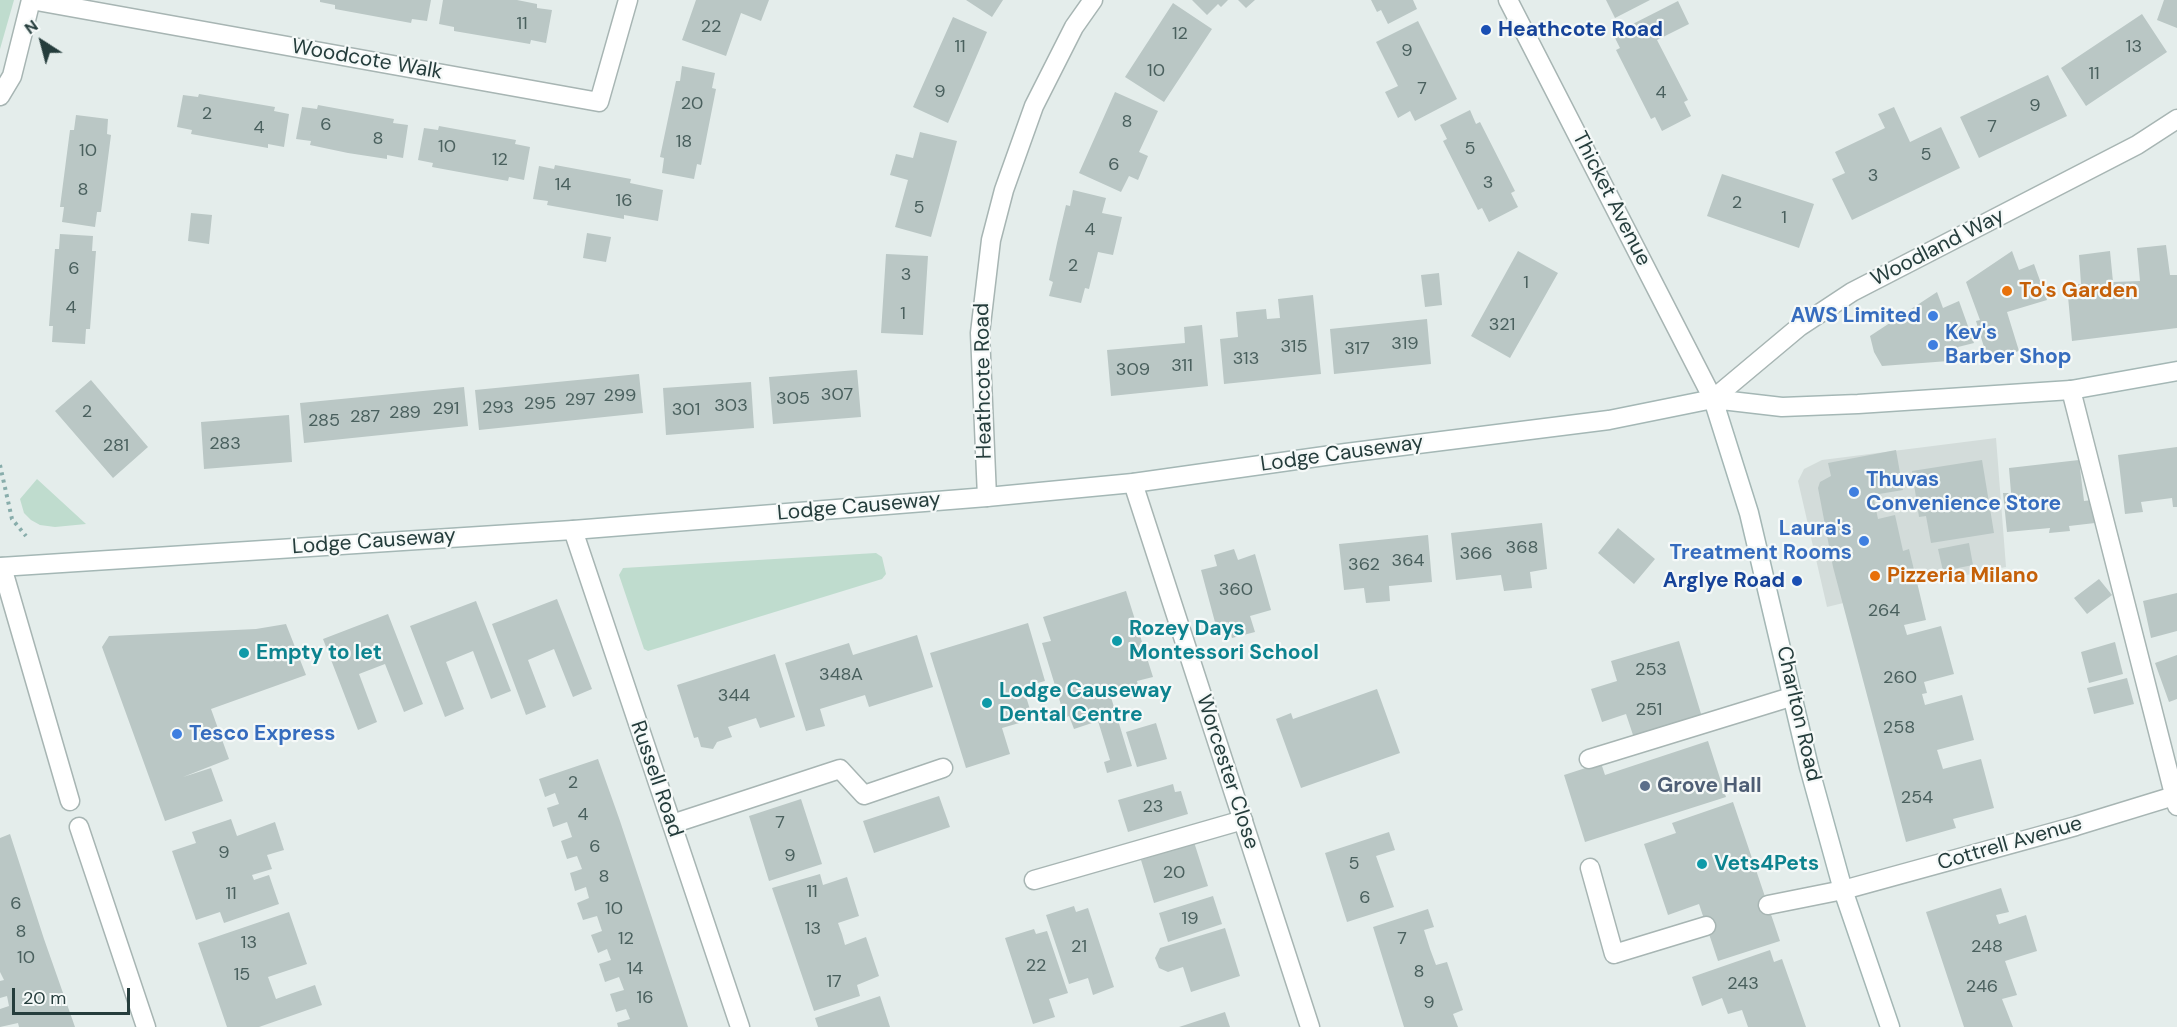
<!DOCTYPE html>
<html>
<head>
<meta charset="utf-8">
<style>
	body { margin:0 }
	#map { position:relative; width:2177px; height:1027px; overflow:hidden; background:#e4edeb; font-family:"DM Sans",sans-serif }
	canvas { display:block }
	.north { position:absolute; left:12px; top:12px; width:60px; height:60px; -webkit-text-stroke:4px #f5f9f8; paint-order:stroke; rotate:324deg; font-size:16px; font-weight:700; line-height:24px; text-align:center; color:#253d3c }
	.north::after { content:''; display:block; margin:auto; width:21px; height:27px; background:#253d3c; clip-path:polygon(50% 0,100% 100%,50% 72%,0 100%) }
	.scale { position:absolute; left:12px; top:988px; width:118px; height:27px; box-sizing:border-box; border:3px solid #253d3c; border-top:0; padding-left:8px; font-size:18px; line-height:21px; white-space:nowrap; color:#253d3c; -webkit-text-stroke:4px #f5f9f8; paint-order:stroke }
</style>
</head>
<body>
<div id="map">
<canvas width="2177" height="1027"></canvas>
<div class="north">N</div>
<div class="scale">20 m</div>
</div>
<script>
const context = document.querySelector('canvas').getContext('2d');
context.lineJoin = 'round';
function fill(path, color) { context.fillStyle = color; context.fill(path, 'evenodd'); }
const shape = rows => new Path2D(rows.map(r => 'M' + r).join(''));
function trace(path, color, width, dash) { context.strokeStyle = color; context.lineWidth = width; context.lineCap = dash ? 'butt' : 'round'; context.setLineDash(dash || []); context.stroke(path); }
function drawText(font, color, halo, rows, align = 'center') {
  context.font = font + ' "DM Sans",sans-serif'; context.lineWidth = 4.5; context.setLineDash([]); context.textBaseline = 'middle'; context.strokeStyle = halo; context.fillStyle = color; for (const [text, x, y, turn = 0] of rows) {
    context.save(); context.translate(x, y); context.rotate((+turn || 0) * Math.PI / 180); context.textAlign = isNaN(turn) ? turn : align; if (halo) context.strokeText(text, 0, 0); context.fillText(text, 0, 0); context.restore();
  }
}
fill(shape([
	[1996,438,2006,567,1917,585,1827,607,1798,481,1804,469,1822,460]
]), '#d3dcda');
fill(shape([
	[0,0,14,0,0,49],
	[37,479,86,524,55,527,40,525,31,520,24,513,20,499],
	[876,553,882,557,886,574,882,579,648,651,644,649,619,575,623,568]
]), '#bfdcce');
fill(shape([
	[320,0,431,0,427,21,412,19,411,23,335,9,335,5,320,2],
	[443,0,517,0,537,4,537,8,552,10,546,43,531,40,530,44,454,31,454,27,439,24],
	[696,0,769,0,761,21,741,13,726,56,682,40],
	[966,0,1003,0,992,17],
	[1192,0,1228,0,1221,7,1218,4,1207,15],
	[1238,0,1255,0,1246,8],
	[1371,0,1413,0,1417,9,1388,24,1381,10,1377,12],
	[1606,0,1650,0,1615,18],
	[2164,0,2177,0,2177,28,2157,20],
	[1678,1,1689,24,1657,40,1688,100,1684,102,1691,116,1662,131,1655,117,1651,119,1616,50,1620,48,1613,34],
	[1173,3,1212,29,1164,102,1125,77],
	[2142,14,2167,52,2086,106,2061,68],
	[953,17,987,32,948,123,913,107],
	[1418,21,1457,99,1415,121,1410,111,1398,118,1385,92,1398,86,1376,42],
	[682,66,715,73,712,88,716,89,701,165,697,164,694,179,662,173,664,158,660,157,676,81,680,81],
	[2048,75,2067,116,1979,158,1960,117],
	[1115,92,1158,111,1139,152,1148,156,1138,180,1129,176,1121,192,1079,173],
	[199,94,275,107,274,111,289,114,284,147,268,144,268,148,229,141,191,134,192,130,177,127,183,95,198,97],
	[318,105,394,119,393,123,408,125,403,158,387,155,387,159,348,153,310,145,311,141,296,139,302,107,317,109],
	[1894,107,1910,142,1941,127,1960,168,1852,220,1832,179,1845,173,1835,152,1885,128,1878,114],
	[1470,110,1476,124,1480,122,1515,191,1511,193,1518,207,1489,222,1482,208,1478,210,1443,141,1447,139,1440,125],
	[76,115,108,119,107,134,111,135,101,212,97,212,95,227,62,222,64,207,60,207,70,130,74,130],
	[439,126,516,140,515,144,530,147,524,180,509,177,508,181,432,167,433,163,418,160,424,128,438,130],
	[920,132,957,141,931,237,895,227,908,180,890,175,896,154,913,158],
	[555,165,631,179,630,183,663,190,658,221,624,215,624,219,547,205,548,201,533,199,539,166,554,169],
	[1722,174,1814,204,1799,248,1707,216],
	[1073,190,1106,198,1102,213,1122,217,1113,255,1098,252,1089,289,1085,288,1081,303,1049,296,1053,282,1049,280,1057,243,1066,205,1070,206],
	[191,213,212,215,209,244,188,241],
	[587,233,611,237,606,262,583,258],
	[60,234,93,236,92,251,96,251,90,329,86,329,85,344,52,342,53,326,49,326,52,288,55,249,59,249],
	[2166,245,2170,275,2177,275,2177,328,2072,341,2067,285,2081,284,2079,255,2110,251,2113,282,2140,281,2137,248],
	[1518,251,1558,273,1510,358,1471,336],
	[2012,251,2019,270,2034,264,2047,300,2007,312,2019,351,1988,360,1976,321,1980,320,1966,282],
	[886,254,928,256,923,335,881,333],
	[1439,273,1442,305,1425,307,1421,275],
	[1937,292,1943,308,1959,301,1974,343,1958,347,1962,360,1882,366,1874,352,1870,336],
	[1313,295,1321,374,1224,384,1220,339,1238,337,1236,312,1266,309,1267,319,1280,318,1278,299],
	[1427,319,1431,364,1334,374,1330,329],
	[1202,325,1208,386,1111,396,1107,350,1185,343,1184,327],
	[857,370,861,417,773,424,769,377],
	[639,374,643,413,479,430,475,390],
	[91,380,148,447,113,478,55,411],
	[751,382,754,428,666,435,663,388],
	[464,387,468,426,304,443,300,403],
	[289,415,292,462,204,469,201,422],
	[2177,447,2177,507,2173,507,2172,498,2141,502,2143,512,2125,514,2118,455],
	[1896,450,1903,490,1873,495,1878,519,1895,515,1903,551,1909,549,1926,620,1904,625,1907,635,1941,626,1954,674,1924,682,1927,693,1922,694,1925,705,1962,695,1974,740,1937,750,1943,769,1981,759,1994,808,1953,819,1956,828,1906,842,1833,567,1818,488,1820,482,1831,476,1828,463],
	[1982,460,1994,533,1931,543,1926,516,1919,517,1912,471],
	[2079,460,2084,501,2092,500,2095,523,2069,526,2070,531,2049,533,2050,528,2007,532,2003,493,2011,493,2009,468],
	[1542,523,1547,569,1530,572,1532,588,1504,591,1501,575,1456,580,1451,533],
	[1618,528,1655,559,1634,584,1598,553],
	[1428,535,1432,582,1389,586,1390,601,1366,603,1364,588,1344,590,1339,544],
	[1969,543,1973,565,1943,571,1938,549],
	[1234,549,1238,560,1255,554,1271,610,1250,616,1255,632,1232,638,1228,622,1216,626,1201,570,1217,566,1214,555],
	[2099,579,2112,595,2087,614,2074,598],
	[1126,591,1153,677,1137,681,1138,685,1110,694,1132,766,1107,773,1104,762,1110,760,1098,721,1074,729,1069,716,1065,718,1042,643,1051,641,1043,617],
	[2177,593,2177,631,2151,638,2143,601],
	[557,599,592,689,573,697,554,649,528,660,546,707,526,715,492,624],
	[476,601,511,691,491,699,473,651,446,662,464,709,445,717,410,626],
	[388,614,423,704,404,712,385,664,359,674,377,722,358,730,323,639],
	[1028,623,1045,681,1023,687,1033,719,1002,728,1010,754,966,768,930,653],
	[286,624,306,675,211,709,229,759,183,777,211,768,223,801,165,821,102,647,109,636,256,629],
	[917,635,933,687,869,707,865,695,820,709,825,726,806,731,785,663,849,643,853,655],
	[1679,641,1702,717,1634,738,1626,714,1602,722,1591,689,1617,681,1611,661],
	[2115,642,2123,674,2089,683,2081,652],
	[775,654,795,717,760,728,756,718,728,727,732,737,717,742,713,749,701,747,698,737,694,738,677,685],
	[2177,655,2177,699,2169,702,2155,663],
	[2127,678,2134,704,2094,714,2087,688],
	[1377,689,1400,753,1301,788,1276,719,1291,713,1293,719],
	[1156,723,1167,759,1137,767,1126,732],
	[1708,741,1726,797,1585,842,1564,775,1601,763,1605,775],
	[598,759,620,821,688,1027,618,1027,617,1023,630,1019,626,1009,616,1012,610,994,624,990,619,977,605,982,599,964,611,960,607,949,598,953,591,935,602,931,597,916,583,920,577,903,589,898,586,887,575,891,570,873,582,869,577,856,567,859,561,841,572,837,567,822,553,827,547,808,559,804,555,793,545,797,539,779],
	[1173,784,1175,792,1181,791,1188,814,1128,832,1118,800],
	[939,796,950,827,874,853,863,821],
	[801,799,822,864,769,881,749,816],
	[1733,802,1780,941,1718,961,1699,904,1668,915,1644,844,1676,833,1672,823],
	[231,819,237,836,275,822,284,850,267,855,272,869,252,875,254,880,269,875,279,904,224,923,220,912,196,920,172,851,196,843,192,832],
	[1389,832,1395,850,1376,856,1394,907,1347,922,1325,853],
	[10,834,44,939,75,1027,19,1027,18,1023,0,1027,0,1009,9,1006,7,996,0,998,0,981,4,980,0,972,0,838],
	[1194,842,1208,886,1154,903,1141,860],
	[820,874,823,885,847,877,859,916,838,923,842,934,845,945,866,937,879,976,857,985,860,996,814,1011,772,888],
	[2001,888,2009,912,1996,915,1999,924,2026,915,2037,951,2005,961,2017,995,2002,999,2013,1027,1964,1027,1926,912],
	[1213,896,1222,924,1168,942,1159,913],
	[1074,906,1076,912,1088,908,1114,987,1093,995,1088,978,1069,984,1046,915],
	[1428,909,1434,927,1424,930,1430,949,1436,965,1447,962,1463,1010,1453,1014,1458,1027,1404,1027,1373,927],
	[289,912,307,964,268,977,276,999,315,985,322,1005,259,1027,227,1027,198,943],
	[1225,928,1240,976,1191,992,1183,967,1168,972,1159,968,1155,958,1160,948],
	[1034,929,1036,934,1047,931,1068,993,1049,999,1055,1017,1033,1024,1005,938],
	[1770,950,1774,962,1782,959,1806,1027,1748,1027,1742,1010,1728,1014,1722,998,1702,1006,1692,977],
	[880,996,890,1027,818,1027,815,1018],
	[1225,1012,1230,1027,1179,1027]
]), '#bac7c5');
const lane = shape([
	[2071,390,2177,806],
	[1589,759,1794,696],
	[672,824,840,769,864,795,943,768],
	[1590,868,1614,954,1706,926],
	[1034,880,1243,820],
	[1768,905,1843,890]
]);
const street = shape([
	[31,0,599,102,628,0],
	[1508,0,1713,399,1799,327,1852,292,2137,145,2177,119],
	[0,96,12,76,31,0],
	[1133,483,1310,1027],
	[987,497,980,333,991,240,1004,190,1034,106,1074,27,1093,0],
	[573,530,740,1027],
	[2,567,70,801],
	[79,827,146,1027],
	[1843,890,2076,826,2177,795]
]);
const secondary = shape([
	[1713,399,1749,513,1809,767,1843,890,1890,1027],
	[0,567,573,530,987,497,1133,483,1346,453,1609,420,1713,399,1782,407,1858,404,2071,390,2177,371]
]);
trace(lane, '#a7b5b3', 21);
trace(street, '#a7b5b3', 21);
trace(secondary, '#a4b7b5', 21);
trace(shape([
	[0,465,12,519,26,536]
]), '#88adab', 4, [3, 4.5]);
trace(lane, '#fff', 18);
trace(street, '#fff', 18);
trace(secondary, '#fff', 18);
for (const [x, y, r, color] of [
	[1486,30,6,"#1a4fb4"],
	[2007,291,6,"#e8710a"],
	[1933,316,6,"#3f7fe0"],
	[1933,345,6,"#3f7fe0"],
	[1854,492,6,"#3f7fe0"],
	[1864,541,6,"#3f7fe0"],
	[1875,576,6,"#e8710a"],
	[1797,581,6,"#1a4fb4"],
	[1117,641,6,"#0f9aa8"],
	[244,653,6,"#0f9aa8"],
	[987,703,6,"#0f9aa8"],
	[177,734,6,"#3f7fe0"],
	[1645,786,6,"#5c6f8a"],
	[1702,864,6,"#0f9aa8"]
]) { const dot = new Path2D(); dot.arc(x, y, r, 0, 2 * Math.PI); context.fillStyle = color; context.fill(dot); trace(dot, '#f5f9f8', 2); }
drawText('18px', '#4a605e', null, [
	["11",522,24],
	["22",711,27],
	["12",1180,34],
	["11",960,47],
	["13",2134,47],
	["9",1407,51],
	["10",1156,71],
	["11",2094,74],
	["7",1422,89],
	["9",940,92],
	["4",1661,93],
	["20",692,104],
	["9",2035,106],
	["2",207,114],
	["8",1127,122],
	["6",326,125],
	["7",1992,127],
	["4",259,128],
	["8",378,139],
	["18",684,142],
	["10",447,147],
	["5",1470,149],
	["10",88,151],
	["5",1926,155],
	["12",500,160],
	["6",1114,165],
	["3",1873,176],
	["3",1488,183],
	["14",563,185],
	["8",83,190],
	["16",624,201],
	["2",1737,203],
	["5",919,208],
	["1",1784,218],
	["4",1090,230],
	["2",1073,266],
	["6",74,269],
	["3",906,275],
	["1",1526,283],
	["4",71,308],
	["1",903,314],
	["321",1502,325],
	["319",1405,344],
	["315",1294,347],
	["317",1357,349],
	["313",1246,359],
	["311",1182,366],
	["309",1133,370],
	["307",837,395],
	["299",620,396],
	["305",793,399],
	["297",580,400],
	["295",540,404],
	["303",731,406],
	["293",498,408],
	["291",446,409],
	["301",686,410],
	["2",87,412],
	["289",405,413],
	["287",365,417],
	["285",324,421],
	["283",225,444],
	["281",116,446],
	["368",1522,548],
	["366",1476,554],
	["364",1408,561],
	["362",1364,565],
	["360",1236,590],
	["264",1884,611],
	["253",1651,670],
	["348A",841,675],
	["260",1900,678],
	["344",734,696],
	["251",1649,710],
	["258",1899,728],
	["2",573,783],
	["254",1917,798],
	["23",1153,807],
	["4",583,815],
	["7",780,823],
	["6",595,847],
	["9",224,853],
	["9",790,856],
	["5",1354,864],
	["20",1174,873],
	["8",604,877],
	["11",812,892],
	["11",231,894],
	["6",1365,898],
	["6",16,904],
	["10",614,909],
	["19",1190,919],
	["13",813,929],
	["8",21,932],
	["12",626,939],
	["7",1402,939],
	["13",249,943],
	["21",1079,947],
	["248",1987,947],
	["10",26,958],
	["22",1036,966],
	["14",635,969],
	["8",1419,972],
	["15",242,975],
	["17",834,982],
	["243",1743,984],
	["246",1982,987],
	["16",645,998],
	["9",1429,1003]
]);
drawText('bold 21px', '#164399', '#f5f9f8', [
	["Heathcote Road",1498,30],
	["Arglye Road",1785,581,"right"]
], 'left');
drawText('21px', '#253d3c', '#f5f9f8', [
	["Woodcote Walk",367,60,10],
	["Thicket Avenue",1611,199,63],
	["Woodland Way",1938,248,-27],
	["Heathcote Road",984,381,-91],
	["Lodge Causeway",1342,454,-8],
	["Lodge Causeway",859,507,-5],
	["Lodge Causeway",374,542,-4],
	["Charlton Road",1798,714,77],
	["Worcester Close",1227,772,72],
	["Russell Road",656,779,71],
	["Cottrell Avenue",2010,844,-16]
]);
drawText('bold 21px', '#c56008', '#f5f9f8', [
	["To's Garden",2019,291],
	["Pizzeria Milano",1887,576]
], 'left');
drawText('bold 21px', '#366cbe', '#f5f9f8', [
	["AWS Limited",1921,316,"right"],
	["Kev's",1945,333],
	["Barber Shop",1945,357],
	["Thuvas",1866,480],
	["Convenience Store",1866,504],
	["Laura's",1852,529,"right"],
	["Treatment Rooms",1852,553,"right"],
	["Tesco Express",189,734]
], 'left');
drawText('bold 21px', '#0d838f', '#f5f9f8', [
	["Rozey Days",1129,629],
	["Montessori School",1129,653],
	["Empty to let",256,653],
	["Lodge Causeway",999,691],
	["Dental Centre",999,715],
	["Vets4Pets",1714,864]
], 'left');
drawText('bold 21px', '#4e5e75', '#f5f9f8', [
	["Grove Hall",1657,786]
], 'left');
</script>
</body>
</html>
